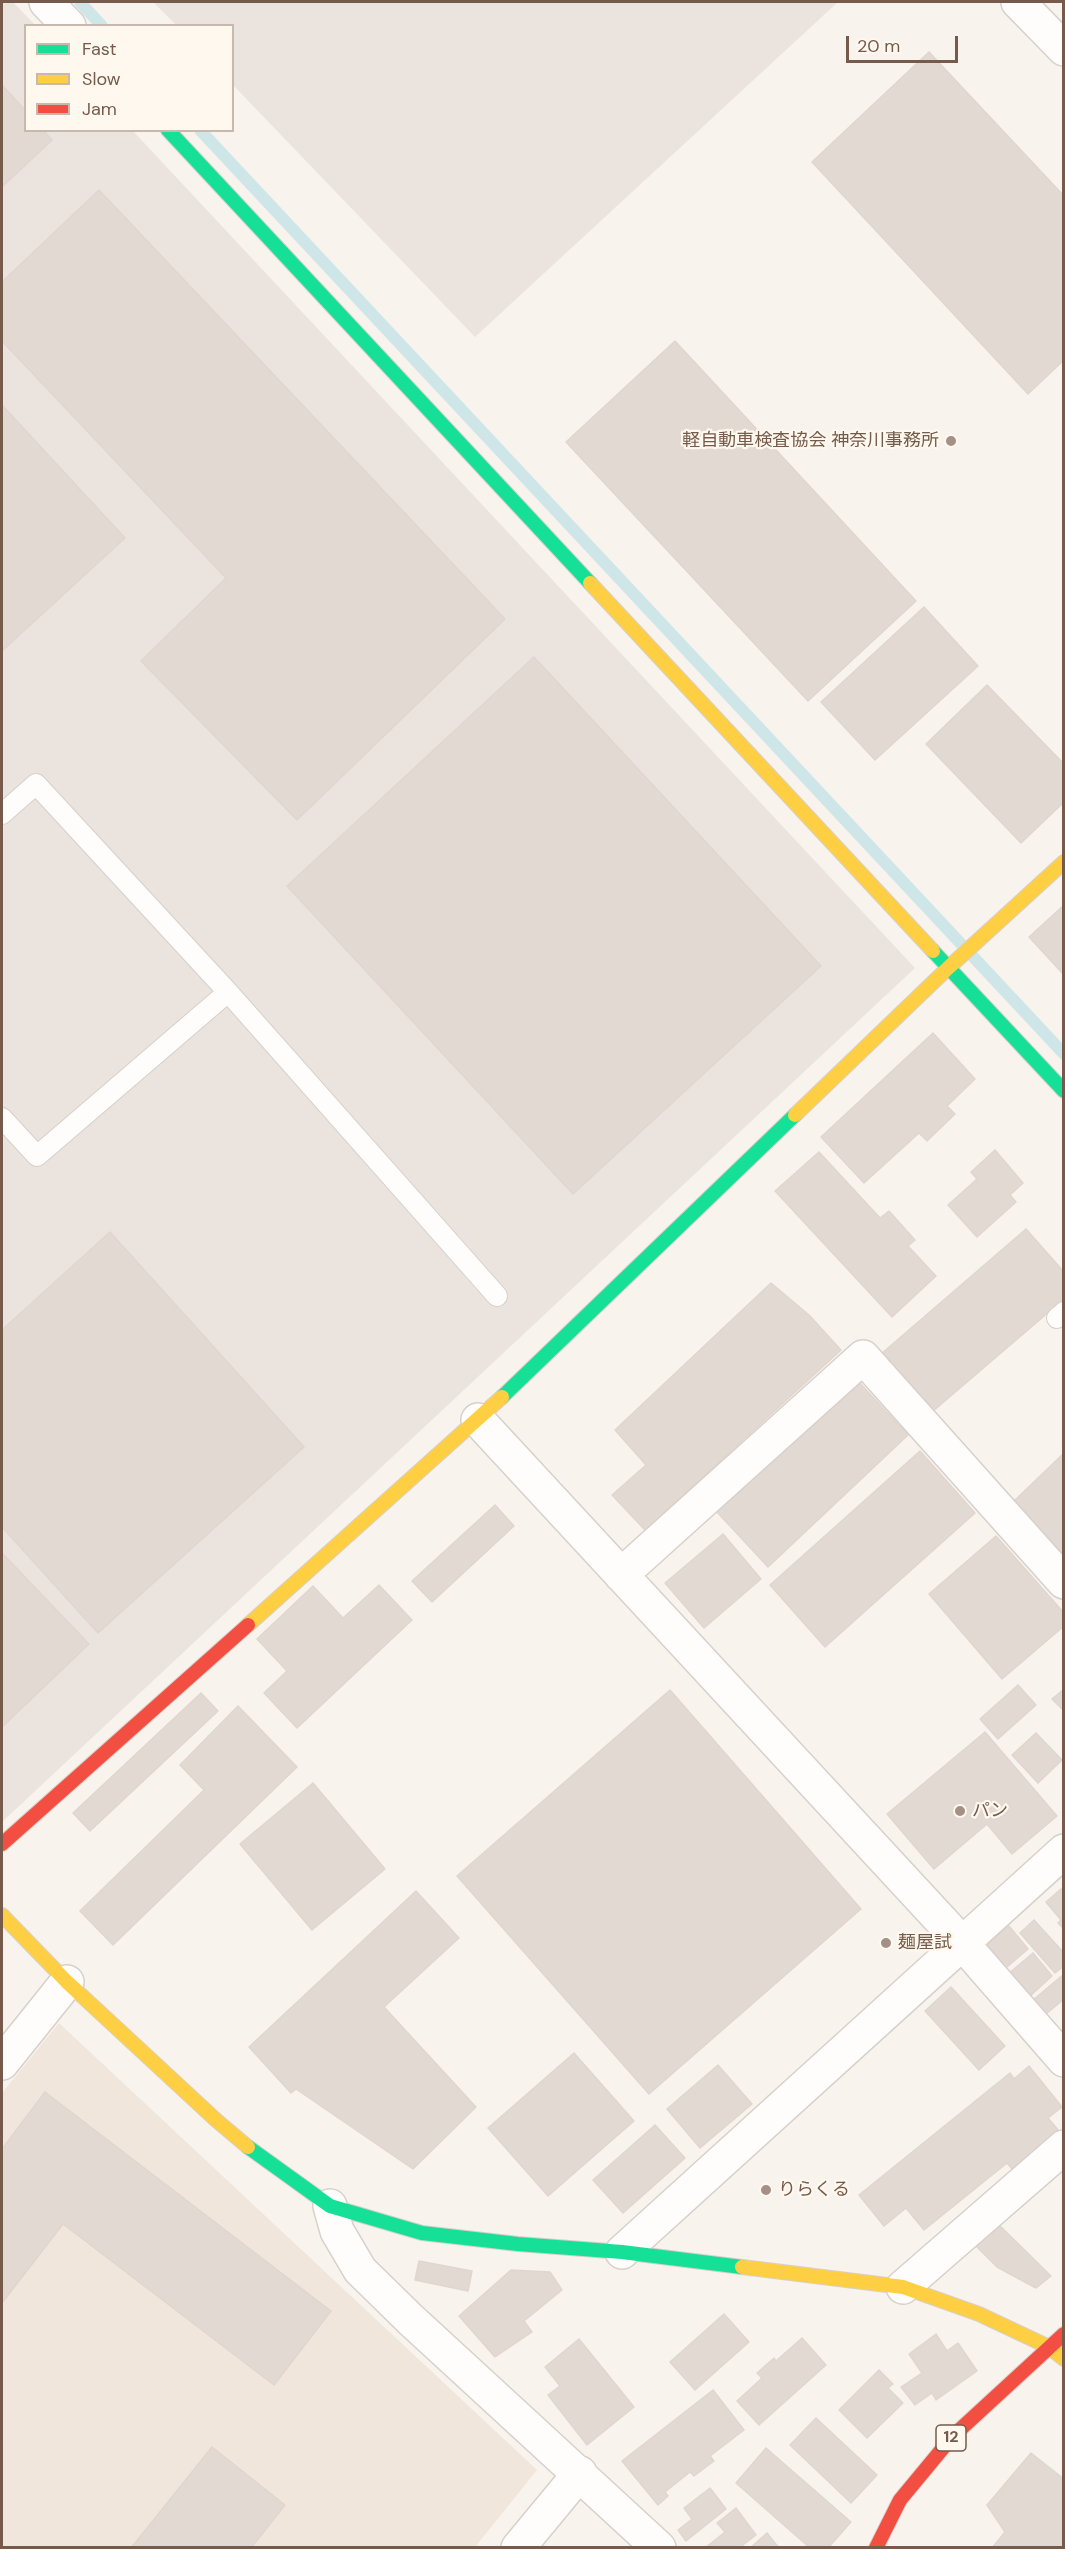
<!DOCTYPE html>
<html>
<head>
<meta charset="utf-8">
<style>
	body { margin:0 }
	#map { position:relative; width:1065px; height:2549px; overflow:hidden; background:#f8f3ed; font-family:"DM Sans",sans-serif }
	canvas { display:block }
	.frame { position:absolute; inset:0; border:3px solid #765b4c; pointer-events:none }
	.legend { position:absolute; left:24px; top:24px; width:210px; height:108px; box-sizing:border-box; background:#fff8ef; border:2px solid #c8b9ae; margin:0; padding:8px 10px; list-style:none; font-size:18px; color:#765b4c }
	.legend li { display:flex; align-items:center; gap:12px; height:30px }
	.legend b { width:30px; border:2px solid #c8b9ae }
	.scale { position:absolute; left:846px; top:36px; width:112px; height:27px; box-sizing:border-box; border:3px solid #765b4c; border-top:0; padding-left:8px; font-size:18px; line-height:21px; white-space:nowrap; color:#765b4c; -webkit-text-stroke:4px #fff8ef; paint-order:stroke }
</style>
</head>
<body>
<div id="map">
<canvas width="1065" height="2549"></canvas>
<div class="frame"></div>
<ul class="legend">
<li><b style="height:8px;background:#16e098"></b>Fast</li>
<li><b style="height:8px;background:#ffcf43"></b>Slow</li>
<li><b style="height:8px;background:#f24e42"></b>Jam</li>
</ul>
<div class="scale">20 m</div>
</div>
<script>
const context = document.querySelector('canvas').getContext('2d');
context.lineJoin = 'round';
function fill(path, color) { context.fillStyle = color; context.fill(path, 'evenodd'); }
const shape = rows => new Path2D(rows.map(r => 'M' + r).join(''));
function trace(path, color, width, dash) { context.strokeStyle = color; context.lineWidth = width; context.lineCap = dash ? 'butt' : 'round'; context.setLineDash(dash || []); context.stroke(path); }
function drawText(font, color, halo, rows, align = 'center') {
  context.font = font + ' "DM Sans","Noto Sans JP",sans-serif'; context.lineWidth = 4.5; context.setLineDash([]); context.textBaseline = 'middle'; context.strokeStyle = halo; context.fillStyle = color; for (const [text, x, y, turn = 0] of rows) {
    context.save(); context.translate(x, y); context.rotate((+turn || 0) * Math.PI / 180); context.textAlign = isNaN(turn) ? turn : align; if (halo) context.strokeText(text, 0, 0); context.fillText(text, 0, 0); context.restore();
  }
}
fill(shape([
	[59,2023,537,2470,475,2547,2,2548,2,2093]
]), '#f1e6db');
fill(shape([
	[2,2,13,2,35,25,26,26,26,130,133,131,915,968,2,1822],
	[153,2,838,2,475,337,233,85,232,26,176,25]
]), '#ebe3de');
trace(shape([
	[80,2,102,26],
	[200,130,1064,1054]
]), '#cfe6e8', 12);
const building = shape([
	[929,52,1064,196,1064,360,1028,394,812,162,929,52],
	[2,85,26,111,26,130,43,130,52,140,2,187,2,85],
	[99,190,505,619,297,820,141,661,226,578,2,341,2,282,99,190],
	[675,341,916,601,808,701,566,442,675,341],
	[2,405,125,538,2,651,2,405],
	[924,607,978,666,875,760,821,702,924,607],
	[534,657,821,966,573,1194,287,886,534,657],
	[987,685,1064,764,1064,802,1021,843,926,744,987,685],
	[1064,905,1064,975,1029,937,1064,905],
	[933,1033,975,1079,947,1106,955,1114,927,1141,919,1133,864,1183,821,1137,933,1033],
	[995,1150,1023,1183,1010,1195,1016,1202,977,1237,948,1205,977,1179,971,1172,995,1150],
	[819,1152,880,1218,889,1211,915,1240,908,1246,936,1276,892,1317,775,1191,819,1152],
	[1026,1229,1064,1272,1064,1299,932,1412,881,1354,1026,1229],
	[110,1232,304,1447,98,1633,2,1527,2,1330,110,1232],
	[771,1283,809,1315,841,1350,645,1530,612,1495,646,1465,615,1430,771,1283],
	[856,1379,908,1435,768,1567,716,1511,856,1379],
	[920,1451,975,1513,825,1647,770,1585,920,1451],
	[1064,1453,1064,1555,1013,1502,1064,1453],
	[495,1505,514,1526,432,1602,412,1581,495,1505],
	[723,1534,761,1579,704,1628,665,1583,723,1534],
	[996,1536,1064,1613,1064,1626,1002,1679,929,1594,996,1536],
	[2,1553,89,1644,2,1727,2,1553],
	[379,1585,412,1620,297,1728,264,1693,287,1671,257,1639,313,1586,343,1618,379,1585],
	[1018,1685,1036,1705,998,1739,980,1719,1018,1685],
	[1064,1689,1064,1711,1052,1699,1064,1689],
	[670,1690,861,1909,649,2094,457,1876,670,1690],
	[201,1693,218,1711,90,1831,73,1813,201,1693],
	[238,1706,297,1767,113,1945,80,1911,204,1790,180,1765,238,1706],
	[985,1732,1057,1816,1012,1854,987,1824,934,1869,887,1814,985,1732],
	[1036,1733,1062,1760,1038,1783,1012,1755,1036,1733],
	[313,1783,385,1869,312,1930,240,1844,313,1783],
	[1061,1889,1064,1892,1064,1929,1058,1923,1061,1920,1046,1902,1061,1889],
	[416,1891,459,1938,384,2007,476,2107,413,2169,296,2089,291,2093,249,2047,416,1891],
	[1034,1920,1064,1953,1064,1966,1055,1973,1020,1933,1034,1920],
	[1009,1926,1028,1949,1000,1973,980,1950,1009,1926],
	[1033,1953,1052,1976,1029,1997,1008,1974,1033,1953],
	[1064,1974,1064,1999,1046,2014,1033,2000,1064,1974],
	[951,1987,1005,2046,979,2070,925,2011,951,1987],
	[574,2053,634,2121,548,2196,488,2128,574,2053],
	[718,2065,752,2104,700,2148,667,2109,718,2065],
	[1029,2066,1062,2107,1048,2118,1059,2131,1012,2169,1007,2163,924,2230,906,2208,884,2226,859,2195,1010,2073,1014,2079,1029,2066],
	[45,2092,331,2311,274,2385,63,2224,2,2303,2,2149,45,2092],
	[655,2125,685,2158,623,2213,593,2180,655,2125],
	[993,2219,1051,2276,1036,2288,997,2267,968,2238,993,2219],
	[419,2261,472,2271,468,2291,415,2280,419,2261],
	[511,2270,550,2272,562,2290,524,2321,532,2332,495,2357,459,2316,511,2270],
	[724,2314,749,2342,695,2390,670,2362,724,2314],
	[936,2334,947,2351,958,2343,977,2371,936,2400,932,2393,915,2405,901,2387,922,2373,909,2354,936,2334],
	[802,2338,826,2365,759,2425,737,2401,762,2378,757,2373,774,2358,776,2361,802,2338],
	[579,2339,634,2407,587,2445,548,2395,560,2386,545,2367,579,2339],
	[879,2370,893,2384,888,2388,903,2403,867,2438,839,2410,879,2370],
	[713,2390,744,2430,710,2456,714,2461,694,2476,690,2472,665,2492,668,2496,658,2505,622,2461,713,2390],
	[816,2418,877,2475,851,2503,790,2445,816,2418],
	[212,2447,285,2505,251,2548,131,2548,212,2447],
	[766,2448,851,2522,828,2548,810,2548,736,2483,766,2448],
	[1031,2453,1064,2479,1064,2545,1062,2548,992,2548,1005,2532,987,2505,1031,2453],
	[710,2488,726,2509,686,2541,678,2530,692,2519,684,2508,710,2488],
	[736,2508,756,2535,739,2548,705,2548,725,2532,717,2523,736,2508],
	[767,2533,779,2548,750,2548,767,2533]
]);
fill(building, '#e2d9d2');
trace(building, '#e1d6cf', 1.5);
const lane = shape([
	[2,814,36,784,228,992,497,1296],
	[2,1118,37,1156,228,992],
	[1057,1318,1064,1312]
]);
const street = shape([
	[46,2,69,26],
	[1018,2,1064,49],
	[478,1420,963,1944,1064,2060],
	[621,1575,863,1357,1064,1582],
	[2,2063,67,1982],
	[330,2206,337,2231,360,2270,410,2319,659,2548],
	[622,2252,1064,1851],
	[903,2287,1064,2147],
	[518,2548,580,2473]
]);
const fast = shape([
	[168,130,590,583],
	[933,951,1064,1091],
	[502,1397,795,1115],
	[248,2147,330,2206,422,2233,518,2244,622,2252,742,2267]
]);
const slow = shape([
	[590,583,933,951],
	[795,1115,948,968,1064,862],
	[248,1625,502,1397],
	[2,1915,67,1982,216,2120,248,2147],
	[742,2267,903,2287,979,2314,1049,2347,1064,2359]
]);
const jam = shape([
	[2,1844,248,1625],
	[876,2548,900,2500,953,2436,1064,2334]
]);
trace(lane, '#d7d0cb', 22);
trace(street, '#d7d0cb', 36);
trace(fast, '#d7d0c9', 16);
trace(slow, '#d7d0c9', 16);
trace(jam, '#d7d0c9', 16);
trace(lane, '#fefdfc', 20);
trace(street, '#fefdfc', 33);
trace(fast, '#16e098', 14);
trace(slow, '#ffcf43', 14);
trace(jam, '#f24e42', 14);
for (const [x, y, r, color] of [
	[951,441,6,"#a49084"],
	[960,1811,6,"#a49084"],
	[886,1943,6,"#a49084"],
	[766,2190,6,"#a49084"]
]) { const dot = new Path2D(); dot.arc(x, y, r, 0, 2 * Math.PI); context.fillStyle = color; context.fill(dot); trace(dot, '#fff8ef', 2); }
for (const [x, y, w] of [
	[951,2438,30]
]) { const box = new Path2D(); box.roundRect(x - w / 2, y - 13, w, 26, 4.5); context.fillStyle = '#fff8ef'; context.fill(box); trace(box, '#765b4c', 1.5); }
drawText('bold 16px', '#765b4c', null, [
	["12",951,2438]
]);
drawText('18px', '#765b4c', '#fff8ef', [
	["軽自動車検査協会 神奈川事務所",939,441,"right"],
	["パン",972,1811],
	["麺屋試",898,1943],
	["りらくる",778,2190]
], 'left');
</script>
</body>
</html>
